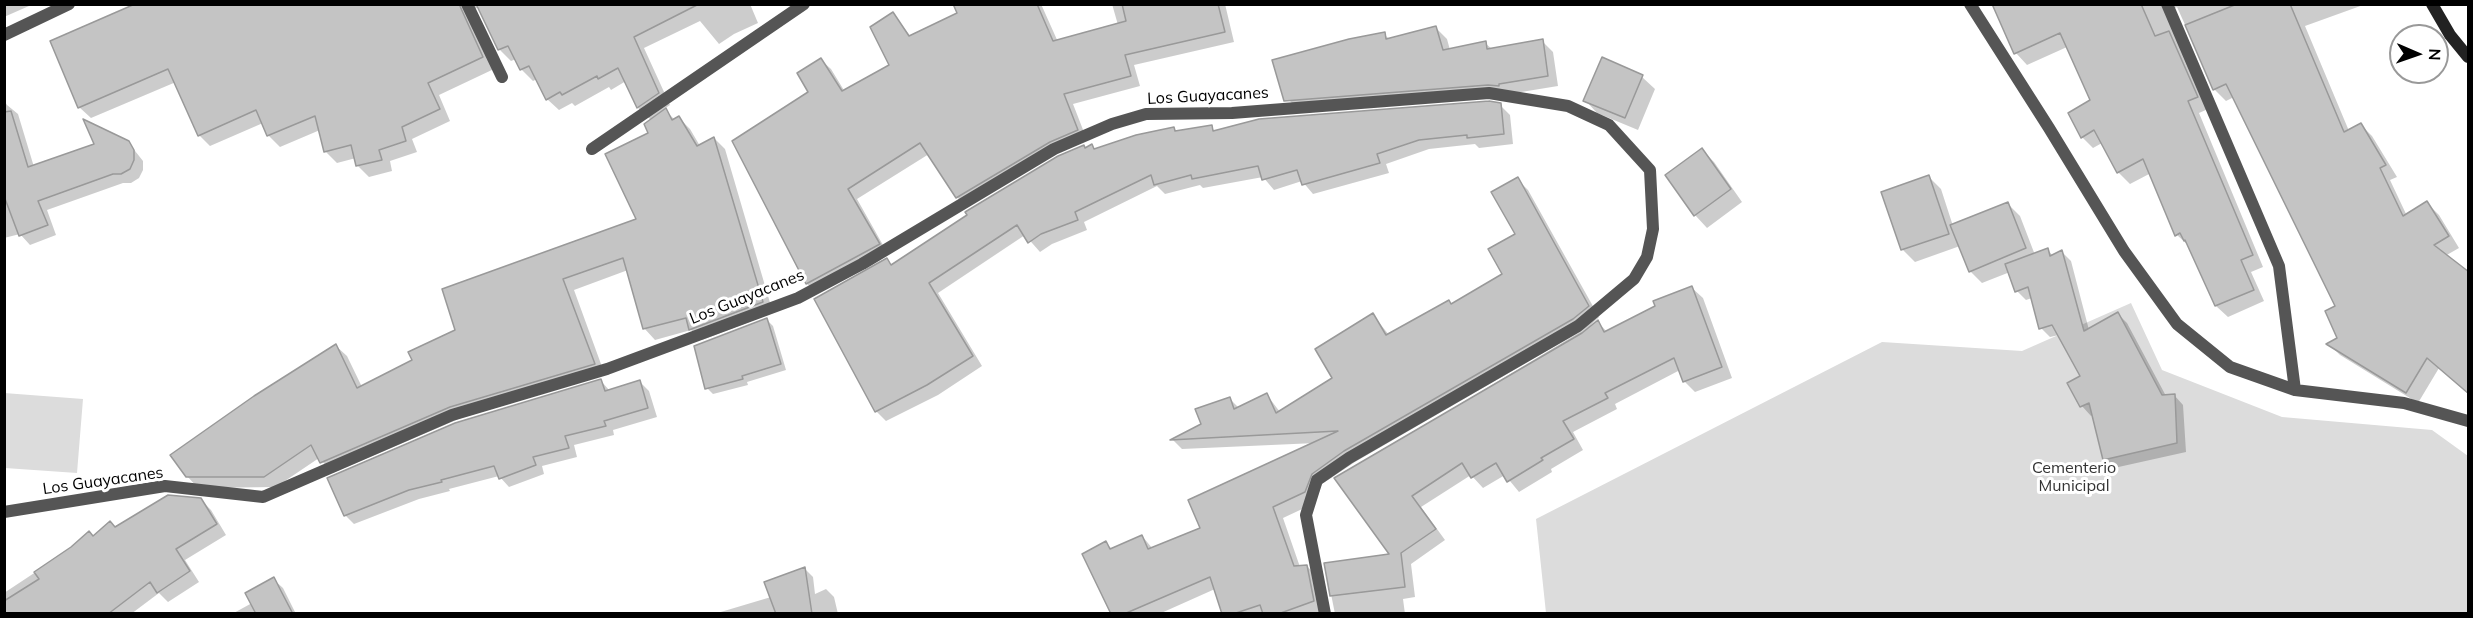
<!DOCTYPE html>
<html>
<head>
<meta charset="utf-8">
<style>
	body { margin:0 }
	#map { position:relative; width:2473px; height:618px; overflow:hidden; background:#fff; font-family:Mulish,sans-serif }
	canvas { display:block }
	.frame { position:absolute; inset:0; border:6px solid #000; pointer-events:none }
	.north { position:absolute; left:2389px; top:24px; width:60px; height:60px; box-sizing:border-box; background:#fff; border:2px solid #999; border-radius:50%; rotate:92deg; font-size:16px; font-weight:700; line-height:24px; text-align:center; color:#000 }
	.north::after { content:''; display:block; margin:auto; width:21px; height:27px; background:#000; clip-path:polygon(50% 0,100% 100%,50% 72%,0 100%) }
</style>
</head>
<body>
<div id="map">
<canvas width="2473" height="618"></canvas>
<div class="frame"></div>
<div class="north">N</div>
</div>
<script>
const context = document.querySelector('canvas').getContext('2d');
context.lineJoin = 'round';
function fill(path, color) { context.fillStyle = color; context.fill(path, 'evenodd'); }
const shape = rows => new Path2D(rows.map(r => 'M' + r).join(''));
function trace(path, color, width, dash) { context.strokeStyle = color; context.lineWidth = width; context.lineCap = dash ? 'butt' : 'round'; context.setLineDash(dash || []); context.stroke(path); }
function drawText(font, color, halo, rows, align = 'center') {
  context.font = font + ' Mulish,sans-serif'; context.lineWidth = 6; context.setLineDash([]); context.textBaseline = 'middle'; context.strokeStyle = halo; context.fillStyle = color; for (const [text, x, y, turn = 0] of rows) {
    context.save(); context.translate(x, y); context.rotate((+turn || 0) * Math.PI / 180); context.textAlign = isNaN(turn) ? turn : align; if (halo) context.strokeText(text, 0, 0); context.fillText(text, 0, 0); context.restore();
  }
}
fill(shape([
	[2131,303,2162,370,2282,417,2432,430,2468,456,2468,613,1546,613,1536,519,1882,342,2022,351],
	[4,393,83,399,77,473,5,468]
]), '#dcdcdc');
fill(shape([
	[4,4,28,4,29,6,4,17],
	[138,4,750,4,758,23,734,34,719,44,700,21,644,48,670,105,664,109,675,120,679,118,690,129,700,146,714,138,725,149,773,313,702,340,691,330,655,340,644,328,628,270,574,290,605,375,461,418,333,473,319,458,276,487,198,488,187,476,336,346,347,356,362,387,414,361,457,331,638,220,651,120,638,108,626,81,611,90,609,87,575,106,572,103,559,110,547,99,537,79,533,81,521,69,516,59,511,61,500,50,479,7,471,11,494,69,439,95,450,121,412,139,417,152,390,161,392,171,369,177,357,165,356,158,337,163,325,151,320,130,280,147,268,135,263,123,210,146,199,135,176,82,91,118,79,107],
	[961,4,1041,4,1058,42,1118,25,1112,4,1225,4,1234,42,1134,65,1140,86,1073,104,1087,140,1060,151,967,207,957,197,929,154,857,199,888,254,817,293,807,284,734,142,811,93,821,60,831,69,845,92,891,66,893,13,911,37,959,14],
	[1992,4,2366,4,2305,26,2349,131,2361,125,2372,136,2397,177,2390,180,2407,216,2427,203,2439,215,2459,248,2445,256,2468,274,2468,394,2439,368,2418,403,2340,355,2329,344,2339,339,2337,307,2234,97,2226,101,2214,89,2177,7,2172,10,2208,109,2199,113,2263,267,2251,272,2264,301,2228,317,2216,306,2189,246,2177,235,2151,173,2130,184,2118,172,2102,143,2093,148,2082,137,2092,101,2067,47,2027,65,2016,53],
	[1436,28,1447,39,1450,50,1485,43,1492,49,1542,41,1553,52,1558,86,1509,94,1300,111,1289,100,1384,34,1390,40],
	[1603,59,1642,77,1655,89,1638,130,1597,113,1585,100],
	[4,100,7,105,18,114,34,167,128,142,143,161,143,170,139,178,131,183,123,183,47,210,56,235,30,245,20,234,4,238],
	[1500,105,1510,115,1513,144,1479,148,1475,144,1429,149,1386,164,1389,173,1313,194,1302,181,1274,190,1263,177,1203,188,1200,185,1165,194,1157,186,1084,222,1087,230,1052,244,1040,252,1025,235,938,293,982,366,938,395,886,421,876,411,887,260,893,266,1085,149,1092,146,1095,150,1174,128,1178,133,1211,127,1216,132],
	[1702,150,1714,162,1742,202,1707,228,1695,215],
	[1929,177,1941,189,1953,226,2008,204,2020,216,2035,255,2048,250,2053,256,2062,252,2071,261,2089,330,2118,314,2127,323,2166,396,2174,395,2183,405,2186,452,2114,468,2105,459,2094,414,2091,416,2082,406,2069,384,2082,376,2059,335,2050,337,2041,328,2032,298,2026,300,2017,291,2010,272,1982,283,1970,271,1960,246,1915,262,1902,249],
	[1517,179,1528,190,1599,317,1590,326,1355,462,1322,484,1315,503,1283,518,1300,567,1307,566,1317,577,1324,614,1223,614,1215,589,1159,614,1113,614,1106,543,1112,549,1142,536,1153,549,1202,528,1316,443,1182,449,1172,439,1203,425,1230,399,1239,408,1267,395,1280,412,1334,378,1373,315,1389,335,1452,305,1504,274,1517,235],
	[1692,288,1703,298,1732,378,1695,392,1684,381,1680,370,1615,404,1617,409,1573,432,1583,450,1551,469,1552,472,1519,492,1505,475,1483,488,1471,475,1421,507,1445,540,1411,564,1415,597,1403,599,1405,614,1335,614,1325,564,1391,556,1336,479,1590,326,1598,322,1607,332],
	[767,320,773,326,786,370,747,382,748,385,713,394,707,388],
	[601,381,610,391,640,382,649,391,657,417,613,430,614,435,574,445,577,457,542,466,544,474,509,487,499,476,449,489,450,491,419,499,354,524,345,515],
	[201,500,211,510,226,535,185,560,199,582,168,602,159,593,131,614,4,614,4,593,72,548,116,528],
	[805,569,813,577,815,594,826,589,834,597,838,614,714,614,771,597],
	[273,579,283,588,296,614,232,614,252,603]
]), '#0003');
const building = shape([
	[135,4,459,4,483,57,428,83,440,109,402,127,406,141,379,150,382,160,356,166,351,145,324,152,315,116,267,136,256,110,198,136,168,69,78,108,50,41,135,4],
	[476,4,699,4,634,37,659,93,637,108,618,68,598,79,597,76,562,95,560,92,546,100,529,66,520,70,508,46,498,50,476,4],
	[953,4,1037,4,1053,41,1126,21,1122,4,1218,4,1225,32,1125,55,1131,76,1064,94,1078,130,1050,142,956,198,920,143,848,189,880,244,806,284,732,141,808,92,797,73,821,58,842,91,889,65,870,27,893,12,909,36,957,13,953,4],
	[1992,4,2141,4,2155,36,2169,31,2198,97,2188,101,2253,255,2241,260,2254,290,2215,306,2185,240,2184,241,2180,233,2175,236,2143,159,2117,173,2094,130,2081,138,2068,113,2090,100,2060,33,2014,54,1992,4],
	[2237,4,2290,4,2344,132,2361,123,2386,165,2380,168,2403,216,2427,201,2449,236,2434,245,2469,272,2469,394,2427,358,2406,393,2326,344,2337,338,2325,311,2335,306,2226,84,2213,90,2185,25,2237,4],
	[1436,26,1443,50,1486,41,1487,49,1543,39,1548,76,1499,84,1499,86,1488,85,1284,101,1272,60,1349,39,1385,32,1386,39,1436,26],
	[1602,57,1643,75,1625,118,1583,101,1602,57],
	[1489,101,1501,103,1504,134,1467,138,1467,135,1419,140,1377,154,1380,163,1302,185,1297,170,1262,180,1258,166,1192,179,1191,175,1154,185,1151,175,1075,212,1078,220,1041,234,1028,243,1017,225,929,283,973,356,927,385,875,412,814,299,887,258,891,265,967,215,965,212,1058,156,1084,145,1085,148,1092,144,1094,149,1136,135,1174,127,1175,131,1212,125,1213,131,1259,119,1489,101],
	[666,108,672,120,679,116,697,146,714,137,763,302,689,330,686,318,643,329,623,258,563,279,595,364,450,407,320,463,311,445,264,477,186,477,170,455,254,396,336,344,357,388,412,360,408,352,455,330,442,289,636,219,605,154,648,133,644,124,666,108],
	[11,111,28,167,94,144,83,119,129,141,134,150,134,160,130,169,121,174,113,174,38,201,48,225,19,236,4,196,4,112,11,111],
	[1702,148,1731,189,1694,216,1665,175,1702,148],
	[1929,175,1949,234,1901,250,1881,192,1929,175],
	[1518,177,1589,306,1573,319,1344,451,1312,474,1305,492,1273,507,1294,566,1307,565,1314,601,1278,614,1263,614,1260,605,1233,614,1222,614,1210,577,1124,614,1111,614,1082,554,1106,541,1110,549,1142,535,1148,549,1200,528,1188,500,1338,431,1170,440,1201,424,1195,409,1230,397,1234,409,1267,393,1276,413,1332,378,1315,349,1373,313,1386,335,1449,300,1451,304,1502,274,1488,249,1515,234,1491,192,1518,177],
	[2008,202,2026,248,1969,272,1950,225,2008,202],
	[2048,248,2050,256,2062,250,2084,331,2118,312,2162,395,2175,394,2177,443,2103,460,2089,403,2080,407,2067,383,2080,376,2052,325,2039,329,2028,287,2015,292,2005,264,2048,248],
	[1692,286,1722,367,1683,382,1674,358,1605,393,1608,398,1563,421,1574,439,1541,458,1543,460,1507,482,1496,463,1471,478,1462,463,1412,496,1436,529,1401,553,1405,587,1330,596,1324,563,1389,554,1334,478,1582,333,1598,320,1604,332,1655,306,1653,301,1692,286],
	[767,318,781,364,742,376,743,379,705,389,694,346,767,318],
	[601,379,605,391,640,380,648,408,604,421,606,426,565,436,569,448,533,457,536,465,499,479,494,466,441,480,442,482,409,490,344,516,327,478,455,423,601,379],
	[168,495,201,498,217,524,176,549,190,571,157,593,150,582,108,614,4,614,4,601,39,579,34,572,71,547,89,531,93,536,110,521,115,527,168,495],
	[805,567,812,614,776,614,764,582,805,567],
	[274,577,281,591,293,614,256,614,245,593,274,577]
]);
fill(building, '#c4c4c4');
trace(building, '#999', 1.5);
trace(shape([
	[467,4,502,77],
	[1970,4,2049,128,2124,251,2177,324,2230,367,2295,390,2404,403,2468,421],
	[2167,4,2279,266,2295,390],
	[4,35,69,4],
	[592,149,804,4],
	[4,512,165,486,263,497,452,415,607,369,798,298,862,264,1054,149,1112,124,1146,114,1232,113,1489,93,1568,106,1609,125,1650,170,1653,229,1647,257,1634,279,1578,326,1349,458,1317,480,1306,515,1325,614]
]), '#555', 12);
trace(shape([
	[2432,4,2450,35,2468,57]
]), '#222', 12);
drawText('16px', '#000', '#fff', [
	["Los Guayacanes",1208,96,-3],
	["Los Guayacanes",747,297,-22],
	["Los Guayacanes",103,481,-8]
]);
drawText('16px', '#333', '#fff', [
	["Cementerio",2074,468],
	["Municipal",2074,486]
]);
</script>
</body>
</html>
